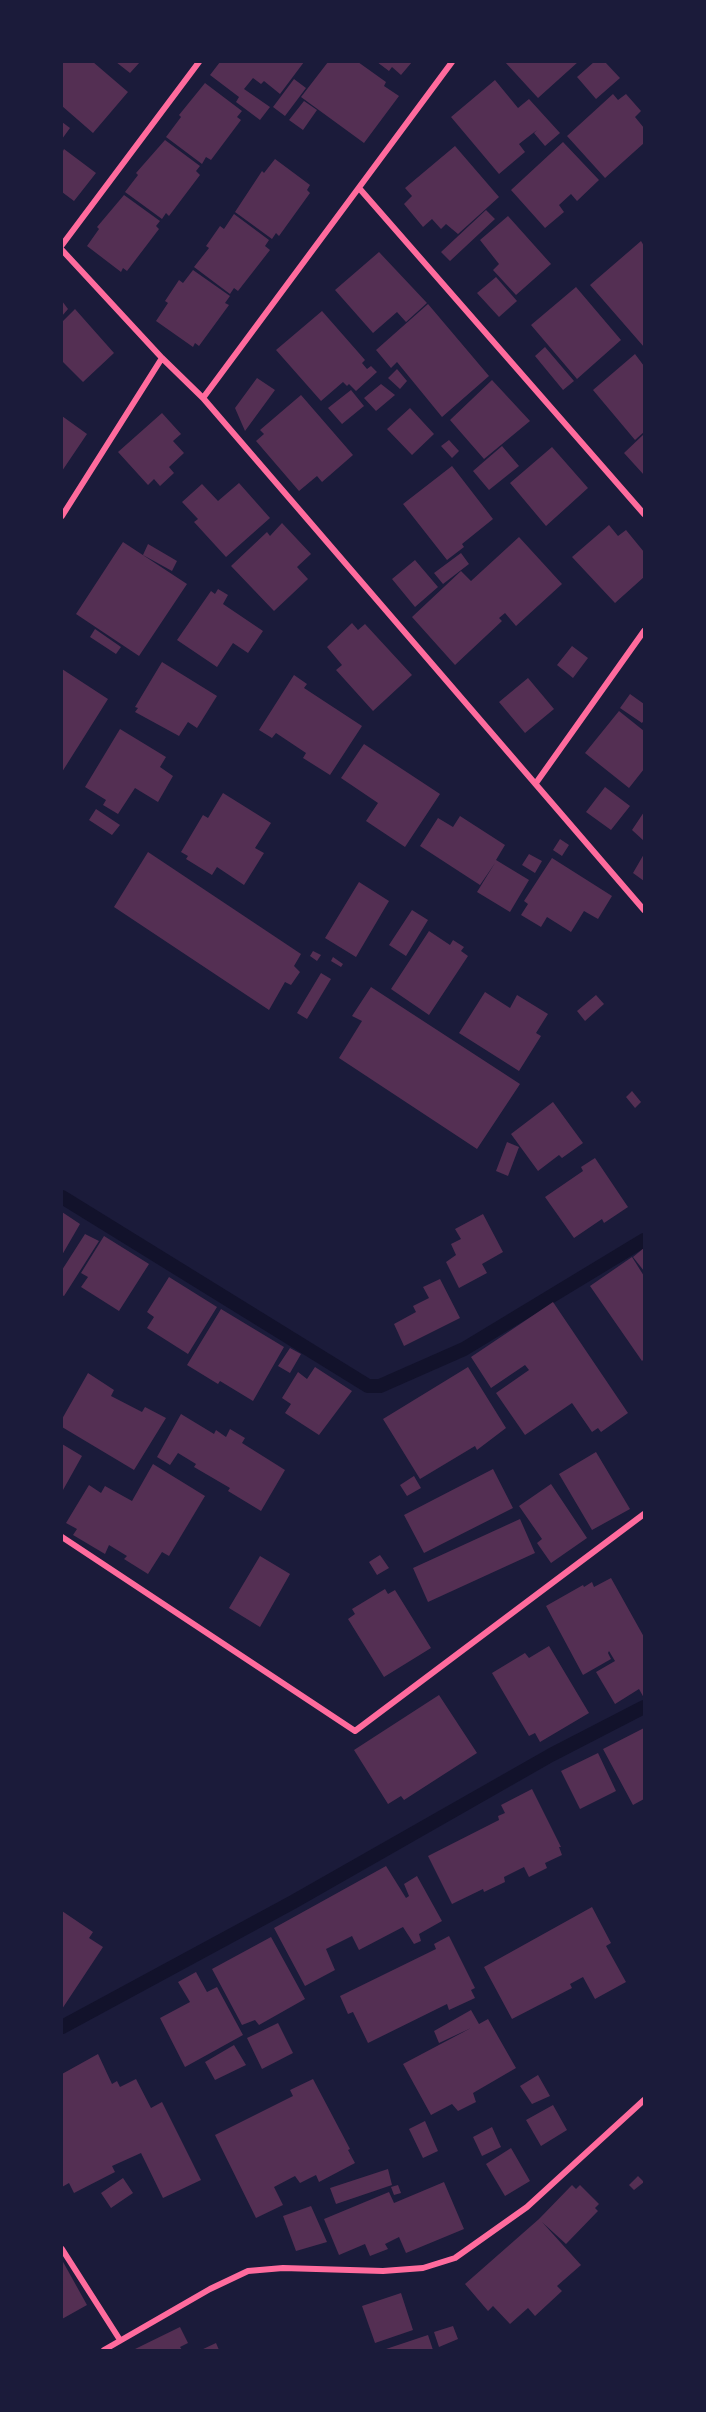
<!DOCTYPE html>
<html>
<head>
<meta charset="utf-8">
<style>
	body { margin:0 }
	#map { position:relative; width:706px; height:2412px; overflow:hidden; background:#1b1b3a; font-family:Signika,sans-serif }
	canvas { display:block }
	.frame { position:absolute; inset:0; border:63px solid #1b1b3a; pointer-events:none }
</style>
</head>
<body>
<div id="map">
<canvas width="706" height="2412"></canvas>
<div class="frame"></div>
</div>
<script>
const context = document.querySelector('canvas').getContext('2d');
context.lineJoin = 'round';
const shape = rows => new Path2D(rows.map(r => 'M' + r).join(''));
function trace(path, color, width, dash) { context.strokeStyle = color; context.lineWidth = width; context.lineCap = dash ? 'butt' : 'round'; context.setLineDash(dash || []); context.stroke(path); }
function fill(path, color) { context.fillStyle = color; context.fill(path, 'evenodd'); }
trace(shape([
	[62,1197,368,1386,380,1386,464,1349,644,1240],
	[62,2027,293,1902,551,1755,644,1707]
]), '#12122b', 14);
fill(shape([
	[62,62,93,62,128,92,93,133,62,106],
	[116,62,140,62,130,73],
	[220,62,304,62,280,94,264,81,261,84,253,78,244,89,270,107,260,120,236,102,239,97,210,75],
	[328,62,358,62,386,82,384,86,399,96,364,143,301,97],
	[377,62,412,62,401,75,392,67,389,71],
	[505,62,578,62,538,98],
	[594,62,605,62,620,78,596,99,577,77],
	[294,79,306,88,285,116,273,107],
	[495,80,518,108,529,99,560,133,545,146,534,133,537,130,519,144,525,152,499,174,451,117],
	[205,83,242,111,237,117,241,120,211,160,206,157,202,164,166,137,181,117,179,115],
	[613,94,618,100,626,94,641,111,635,117,644,128,644,143,605,178,567,136],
	[304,101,317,110,303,130,289,120],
	[62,122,70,128,62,139],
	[165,140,200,166,196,171,200,175,169,216,166,213,162,219,125,192,138,175,136,173],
	[563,142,599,180,577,201,571,194,559,205,564,212,545,228,511,190],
	[455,146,499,197,458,234,446,224,441,229,432,219,423,227,404,204,412,196,405,188],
	[64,149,96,173,74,201,62,192,62,153],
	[275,159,310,185,307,190,310,193,279,236,276,233,272,239,235,212,262,171,264,173],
	[124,195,160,221,156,226,159,229,127,271,123,268,121,272,87,246,99,229,97,227],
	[486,210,495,219,450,261,441,252],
	[234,214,269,240,265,246,270,250,238,291,234,288,230,294,194,267,209,248,206,246,220,226,224,229],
	[508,216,551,264,516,295,493,270,499,264,480,240],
	[641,241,644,246,644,347,590,285],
	[379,252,427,303,406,322,397,312,373,333,335,290],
	[193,270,230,296,225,303,229,305,199,346,195,343,193,347,156,321,168,303,165,301,179,280,183,283],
	[496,277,517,301,499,317,477,293],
	[576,287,621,340,577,379,531,325],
	[62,301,68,309,62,316],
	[428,304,489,376,442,417,397,362,391,368,376,350],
	[75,309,114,353,83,382,62,361,62,322],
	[322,311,365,360,362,363,367,369,371,366,377,372,356,391,349,384,347,386,343,382,321,401,276,350],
	[545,347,574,381,563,390,535,356],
	[635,354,644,366,644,432,635,440,593,390],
	[397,369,407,381,400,389,388,378],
	[257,378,275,390,245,431,235,408],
	[492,380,530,421,484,459,450,420],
	[381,384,395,395,376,411,364,398],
	[351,390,364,406,342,424,328,408],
	[301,395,353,455,322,482,317,476,299,491,256,441,264,434,260,430],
	[410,408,434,434,412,455,387,429],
	[162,413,181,434,173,441,184,453,169,467,174,473,160,486,154,479,148,485,118,452],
	[62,416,87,434,62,471],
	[644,434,644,475,624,453],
	[449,440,459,451,452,458,441,446],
	[502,446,519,466,489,490,473,471],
	[552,447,588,488,546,526,510,483],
	[452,466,493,519,462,544,464,547,447,560,403,504],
	[239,483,270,518,226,557,194,522,198,519,182,502,202,484,218,501],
	[282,523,311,554,297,567,308,579,274,611,231,566,267,532,270,536],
	[609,525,618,536,626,530,644,552,644,577,615,603,572,557],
	[519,537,562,584,516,626,505,613,499,618,502,621,455,665,412,617,461,571,471,581],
	[123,542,187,584,139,656,76,614],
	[148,544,177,561,172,571,143,555],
	[461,553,469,564,443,584,434,573],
	[415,560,438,587,415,607,392,579],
	[218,589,228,595,223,604,263,631,248,653,233,643,217,667,177,640,211,591,215,594],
	[352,623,358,630,365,624,412,675,373,711,336,670,342,665,327,647],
	[95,629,121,647,116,654,90,637],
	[572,646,588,658,573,678,557,665],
	[162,662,217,696,197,728,188,722,179,736,135,712,138,708,135,707],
	[62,669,108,699,62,772],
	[294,675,307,684,304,688,362,726,330,775,303,758,306,753,276,733,272,738,259,730],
	[528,678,554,709,525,733,499,702],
	[630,694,644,704,644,720,642,723,620,708],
	[619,711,644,731,644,769,629,788,585,753],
	[120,729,166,757,160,767,173,776,158,802,135,788,118,814,103,805,106,800,85,787],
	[364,744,440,794,405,847,366,821,378,803,341,778],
	[605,787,630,806,611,830,586,812],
	[223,793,271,823,255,848,264,853,244,885,217,867,212,875,186,859,188,856,181,852,203,815,208,818],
	[96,809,120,825,112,835,89,820],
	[644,812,644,841,632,830],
	[460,816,505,845,496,860,529,880,510,912,477,892,495,863,480,885,420,846,438,818,453,827],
	[560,839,569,845,562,856,553,850],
	[148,852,301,954,294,966,300,972,291,985,285,982,269,1010,114,907],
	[529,854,542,861,535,873,522,865],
	[644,854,644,881,633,873],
	[552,858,612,896,598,919,584,911,571,932,547,917,541,927,521,915,528,904,524,901],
	[359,882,389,901,356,957,325,938],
	[412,910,428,920,406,956,389,945],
	[429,931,450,945,453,940,464,947,461,951,468,956,429,1015,391,989],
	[313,951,321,955,317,961,310,956],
	[333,957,343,964,341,967,331,961],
	[321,973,331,979,307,1019,297,1013],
	[371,987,520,1084,477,1149,339,1058,362,1021,352,1016],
	[485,992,510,1008,517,995,548,1014,536,1033,541,1036,519,1071,459,1033],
	[596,995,604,1004,585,1021,577,1011],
	[632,1091,641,1102,635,1108,626,1097],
	[553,1102,583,1143,562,1158,559,1155,538,1171,511,1134],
	[507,1142,519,1147,508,1176,496,1171],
	[595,1158,628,1207,604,1223,602,1219,574,1238,545,1197,583,1171,581,1167],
	[62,1212,80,1224,62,1255],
	[483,1214,503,1252,482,1264,487,1273,459,1288,446,1262,456,1255,451,1244,461,1239,455,1229],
	[85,1234,99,1241,64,1296,62,1295,62,1270],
	[104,1236,149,1264,119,1311,81,1287,88,1277,81,1273],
	[644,1248,644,1271,633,1257],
	[632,1257,644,1276,644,1359,642,1361,590,1286],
	[169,1277,217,1307,188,1354,147,1328,154,1317,147,1312],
	[440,1279,460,1318,404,1346,394,1324,416,1312,413,1306,429,1298,423,1287],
	[553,1302,628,1413,601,1432,598,1428,592,1432,572,1403,525,1435,496,1393,529,1370,525,1365,491,1388,471,1357],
	[221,1309,284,1347,253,1401,220,1381,218,1384,187,1365],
	[290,1348,301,1354,290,1373,278,1366],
	[315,1367,352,1391,319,1435,285,1413,291,1404,282,1398,298,1372,307,1379],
	[468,1367,506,1428,477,1450,475,1446,420,1479,383,1419],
	[88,1373,114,1390,111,1396,142,1412,145,1407,166,1418,134,1470,62,1427,62,1419],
	[181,1414,214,1434,216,1430,226,1437,230,1429,245,1438,242,1443,285,1470,261,1511,228,1491,230,1488,194,1467,196,1464,178,1453,170,1465,157,1457],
	[62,1444,82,1456,63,1490,62,1489],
	[596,1452,630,1509,592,1530,559,1474],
	[153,1464,205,1496,169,1556,162,1552,148,1574,124,1559,127,1556,109,1545,105,1554,73,1535,77,1529,66,1523,89,1485,101,1493,105,1486,132,1501],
	[493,1469,513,1508,424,1553,404,1515],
	[414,1476,421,1488,407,1496,400,1485],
	[551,1484,587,1538,551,1563,537,1543,542,1539,519,1506],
	[520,1519,535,1553,428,1602,413,1568],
	[380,1555,389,1568,377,1575,369,1562],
	[260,1556,290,1574,260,1627,229,1608],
	[611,1578,644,1637,644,1698,639,1689,615,1704,596,1672,615,1661,609,1651,608,1653,611,1659,583,1675,546,1606,583,1585,584,1587,592,1582,594,1587],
	[385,1589,388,1594,395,1590,431,1648,384,1677,348,1619,355,1614,352,1609],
	[549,1646,589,1713,540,1742,535,1733,529,1736,492,1673,525,1653,529,1658],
	[439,1695,477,1753,404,1800,401,1796,388,1804,354,1750],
	[644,1728,644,1799,633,1805,603,1749],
	[598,1753,616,1791,580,1809,561,1771],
	[532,1789,561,1847,559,1847,562,1855,545,1863,547,1868,529,1877,524,1867,504,1877,505,1882,484,1892,483,1889,452,1904,428,1856,499,1820,498,1816,505,1813,501,1805],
	[386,1866,406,1898,409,1896,404,1884,417,1876,442,1921,419,1934,421,1941,414,1944,403,1927,359,1950,352,1936,326,1949,335,1970,305,1986,274,1928],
	[592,1907,611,1943,606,1946,626,1982,595,1999,583,1977,570,1984,572,1988,512,2019,484,1967],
	[62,1911,93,1932,89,1938,103,1947,62,2009],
	[449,1936,475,1988,471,1990,475,1998,449,2010,447,2004,368,2043,353,2012,348,2014,340,1996,436,1949,434,1944],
	[271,1937,305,1999,259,2025,255,2020,242,2025,212,1969],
	[196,1972,207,1992,217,1987,243,2035,185,2067,160,2018,190,2002,178,1982],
	[471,2010,479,2024,488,2019,516,2068,473,2093,476,2102,458,2111,452,2104,431,2115,403,2064,471,2028,439,2043,434,2031],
	[278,2023,293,2053,262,2069,247,2038],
	[234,2045,246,2065,215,2080,205,2062],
	[98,2054,112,2084,117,2081,120,2087,136,2079,151,2108,162,2102,201,2180,163,2198,141,2153,112,2166,115,2172,74,2193,69,2183,62,2187,62,2074],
	[538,2075,550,2096,532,2104,520,2086],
	[313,2079,350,2149,348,2150,355,2163,319,2182,316,2175,300,2183,295,2176,274,2187,283,2205,256,2218,215,2135,293,2096,290,2090],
	[553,2105,567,2130,541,2146,526,2120],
	[425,2121,438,2151,423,2158,409,2129],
	[492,2127,501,2147,482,2156,473,2137],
	[511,2148,530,2181,505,2196,486,2164],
	[388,2169,392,2185,336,2204,330,2188],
	[638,2176,644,2182,634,2190,629,2185],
	[123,2178,133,2193,111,2208,101,2193],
	[444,2182,464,2229,406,2253,399,2237,385,2244,388,2249,370,2256,365,2244,339,2255,324,2219,389,2192,394,2203],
	[398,2185,401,2193,394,2195,391,2187],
	[572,2185,576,2189,580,2185,599,2204,595,2208,598,2211,566,2244,542,2222,581,2265,557,2286,562,2291,535,2316,528,2308,510,2324,493,2306,488,2311,465,2284,539,2219],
	[311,2206,327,2242,296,2251,283,2216],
	[62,2260,87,2305,62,2319],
	[401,2293,413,2330,375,2343,362,2306],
	[453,2326,458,2339,439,2347,434,2332],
	[180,2327,188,2343,180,2347,182,2350,133,2350],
	[428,2335,433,2350,383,2350],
	[216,2343,219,2350,201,2350]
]), '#542f53');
trace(shape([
	[359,188,644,514],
	[62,245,199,62],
	[62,250,162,358,203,398,644,910],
	[203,398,452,62],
	[62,516,162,358],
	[536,783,644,631],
	[62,1537,355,1731,644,1514],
	[62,2249,120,2340],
	[104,2350,210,2289,248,2271,283,2268,383,2271,423,2268,455,2258,527,2207,644,2100]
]), '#ff6b9d', 6);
</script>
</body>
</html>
